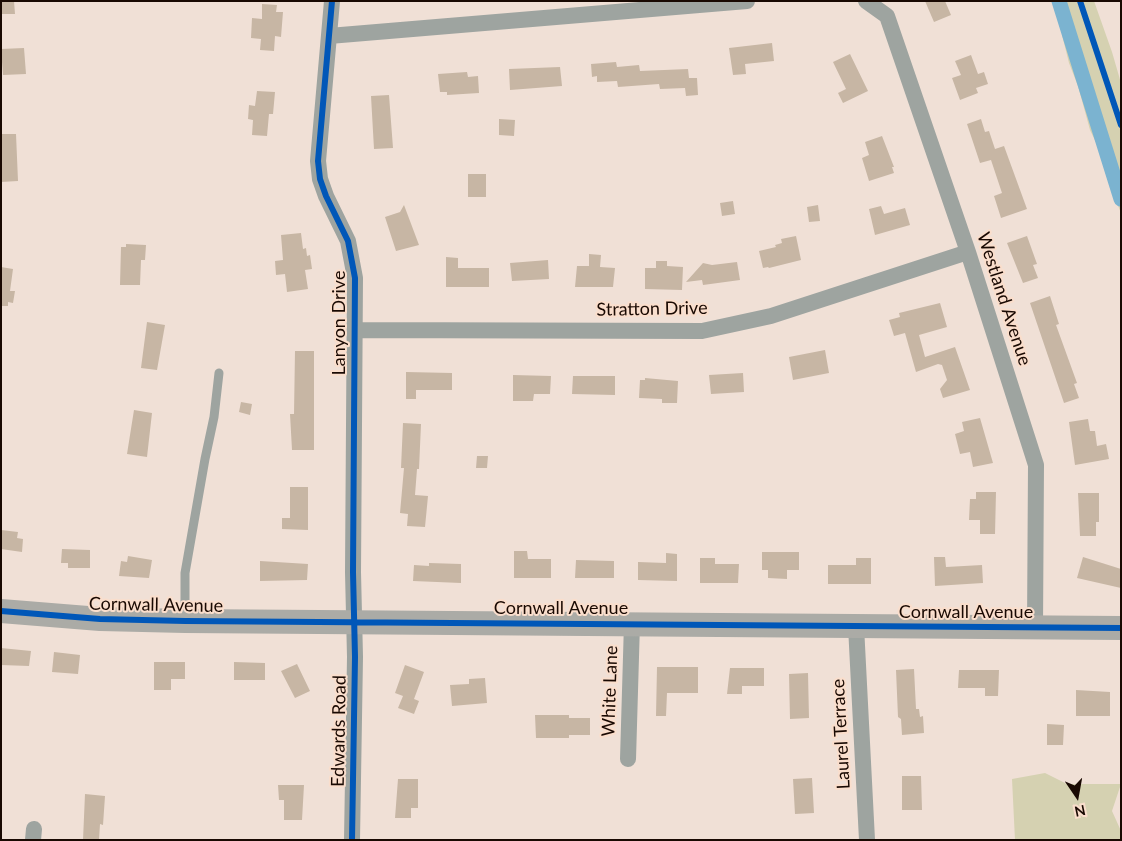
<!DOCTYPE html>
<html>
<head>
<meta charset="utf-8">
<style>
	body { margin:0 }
	#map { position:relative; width:1122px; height:841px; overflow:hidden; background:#f0e0d6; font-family:Lato,sans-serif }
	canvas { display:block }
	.frame { position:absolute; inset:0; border:2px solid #190902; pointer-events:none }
	.north { position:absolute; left:1052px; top:771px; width:50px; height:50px; -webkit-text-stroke:4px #fadecc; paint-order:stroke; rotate:168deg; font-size:14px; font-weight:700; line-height:20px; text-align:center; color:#190902 }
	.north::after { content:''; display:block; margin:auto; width:18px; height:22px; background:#190902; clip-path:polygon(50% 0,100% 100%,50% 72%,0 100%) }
</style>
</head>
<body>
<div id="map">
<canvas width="1122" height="841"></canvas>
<div class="frame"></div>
<div class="north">N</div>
</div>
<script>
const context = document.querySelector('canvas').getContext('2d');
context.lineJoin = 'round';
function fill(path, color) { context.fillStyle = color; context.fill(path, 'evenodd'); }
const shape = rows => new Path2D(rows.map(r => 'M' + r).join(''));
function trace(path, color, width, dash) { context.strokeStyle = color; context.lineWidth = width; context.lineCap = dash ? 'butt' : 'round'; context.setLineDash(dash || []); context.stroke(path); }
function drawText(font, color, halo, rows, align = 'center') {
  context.font = font + ' Lato,sans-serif'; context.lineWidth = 4; context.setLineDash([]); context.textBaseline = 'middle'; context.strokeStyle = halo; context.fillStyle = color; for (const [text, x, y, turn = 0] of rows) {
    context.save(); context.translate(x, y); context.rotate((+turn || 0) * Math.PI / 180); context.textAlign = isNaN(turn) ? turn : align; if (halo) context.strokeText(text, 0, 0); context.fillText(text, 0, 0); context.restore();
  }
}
fill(shape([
	[1054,1,1094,1,1112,52,1121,83,1121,213,1108,181,1103,157,1090,130,1078,86,1069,63,1062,35,1062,23],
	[1045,773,1067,784,1121,784,1112,811,1121,831,1121,840,1015,840,1012,779]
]), '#d5d1b1');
trace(shape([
	[1059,1,1121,199]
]), '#7bb3d0', 15);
fill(shape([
	[1,1,14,1,15,14,1,14],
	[925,1,945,1,951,15,934,22],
	[262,4,277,5,276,12,283,12,281,37,275,36,274,51,260,50,261,39,251,38,252,18,262,19],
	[772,43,774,61,745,64,746,74,733,75,729,48],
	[24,48,26,74,3,75,1,49],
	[850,54,868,91,843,103,838,93,846,89,833,62],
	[971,55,978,74,984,72,988,84,976,88,978,93,960,100,952,78,961,75,955,61],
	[616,62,617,67,639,65,640,71,688,69,689,78,697,78,698,95,686,96,685,88,660,89,659,84,618,87,617,81,597,82,597,76,592,77,591,64],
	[560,67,562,86,510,90,509,69],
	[467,72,468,77,478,76,479,93,447,95,447,92,440,92,438,74],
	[257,91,275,92,273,114,269,114,267,136,252,135,253,120,248,119,249,105,255,106],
	[389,95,393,148,374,149,371,96],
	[499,119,515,120,514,136,499,135],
	[981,119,985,132,989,131,995,149,1004,146,1027,209,1001,218,994,196,1002,193,991,160,980,163,967,124],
	[1,134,16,134,18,181,1,182],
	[882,136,894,167,892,167,894,173,869,181,862,158,869,155,865,142],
	[468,174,486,174,486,197,468,197],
	[733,201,735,214,722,216,720,203],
	[404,205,419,245,396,251,385,217,400,212],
	[818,205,820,221,809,222,807,207],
	[881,206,884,214,905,208,910,225,875,235,869,209],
	[301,233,303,249,306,248,307,256,310,255,312,269,305,270,308,289,287,292,285,274,276,275,275,261,283,260,281,235],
	[796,236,801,260,769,268,768,267,763,268,759,251,776,247,775,245,782,243,781,239],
	[1027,236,1037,264,1033,265,1038,278,1023,283,1007,243],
	[126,244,146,245,145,260,141,260,140,285,120,285,121,247,126,247],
	[589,254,601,255,600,267,615,268,613,287,575,287,577,266,589,266],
	[446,257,458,258,458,268,489,268,489,287,446,287],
	[548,260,549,279,512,281,510,263],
	[656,261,667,261,667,266,683,267,682,290,645,289,645,268,656,268],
	[737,262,740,280,703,285,702,280,686,282,703,263,712,265],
	[1,267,13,269,10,291,15,291,13,303,8,302,8,306,1,306],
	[1050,296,1059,324,1056,325,1077,383,1074,384,1079,398,1064,403,1030,303],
	[940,303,947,327,919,335,925,357,955,347,970,390,943,398,940,389,947,380,942,365,938,364,916,372,905,333,894,336,889,320,900,317,899,313],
	[147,322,165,325,157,370,141,368],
	[825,350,829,373,793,380,789,357],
	[295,351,314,351,314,450,292,450,290,414,294,414],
	[406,372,452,373,452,390,416,390,416,399,406,399],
	[743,373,744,392,711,394,709,375],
	[513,375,551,376,550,394,534,394,533,401,513,401],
	[573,376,615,376,615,395,572,394],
	[645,378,678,381,677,403,662,403,662,399,639,398,640,380,645,380],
	[241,402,252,404,250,415,239,412],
	[134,410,152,413,147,457,127,454],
	[980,418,993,463,973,467,970,452,960,454,955,434,964,431,962,422],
	[1088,419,1090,431,1095,431,1097,446,1106,444,1109,459,1075,465,1069,422],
	[403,423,421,424,419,469,417,469,415,495,428,496,425,527,407,526,408,514,400,513,404,468,401,468],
	[477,456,488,456,487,468,476,468],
	[290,487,308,487,308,530,282,529,282,518,290,518],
	[976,492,996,492,995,534,980,534,980,520,969,520,970,499,976,499],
	[1078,493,1099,493,1099,522,1096,522,1096,536,1080,536],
	[1,530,18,532,17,538,23,539,22,552,1,549],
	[62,549,90,550,90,568,68,568,68,563,61,563],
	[514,551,527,551,528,559,551,559,551,578,514,578],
	[762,552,799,552,799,570,787,570,787,579,768,578,768,570,762,570],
	[666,553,677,554,677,581,638,580,638,562,666,563],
	[128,556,152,560,149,578,119,576,121,561,127,562],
	[934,557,945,557,946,567,982,565,983,583,935,586],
	[1083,557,1121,569,1121,588,1077,578],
	[700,558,715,558,715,564,739,564,738,583,700,583],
	[856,558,871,558,871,584,828,584,828,565,856,565],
	[576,560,614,561,614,578,575,578],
	[260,561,308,564,307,580,260,581],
	[429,563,461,564,461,583,413,581,414,565,429,566],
	[1,648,31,651,29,666,1,665],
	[54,652,80,655,78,674,52,672],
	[154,662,185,662,185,679,171,679,171,690,154,690],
	[234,662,265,663,265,680,234,680],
	[297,664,310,691,295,698,281,671],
	[405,665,424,672,414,699,419,701,414,714,398,708,403,696,395,693],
	[657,667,698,667,698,693,667,693,666,716,656,716],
	[730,668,764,668,764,686,742,686,742,694,727,694],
	[914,669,916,709,919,709,920,717,923,716,924,733,902,735,901,719,898,717,896,670],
	[959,670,999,670,998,696,985,696,985,688,958,688],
	[808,673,809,718,790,719,789,674],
	[485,678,487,703,452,706,450,685,469,684,469,679],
	[1076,690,1110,692,1110,716,1076,716],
	[535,715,569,715,569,718,590,718,590,735,569,735,569,738,536,738],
	[1047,724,1064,725,1063,745,1047,745],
	[902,776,921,776,922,810,902,810],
	[812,778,814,813,795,814,793,779],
	[398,779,418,779,418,808,411,808,411,818,395,818],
	[278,785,304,785,302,820,284,820,284,800,279,800],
	[85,794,105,796,103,825,100,824,99,840,83,840]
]), '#c7b6a4');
trace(shape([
	[185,621,185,573,205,459,214,417,219,373]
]), '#9ea4a0', 9);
trace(shape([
	[332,1,318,161,320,179,326,196,348,241,355,278,353,572,355,657,352,840],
	[866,1,887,16,968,252,1036,465,1035,627],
	[329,36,747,1],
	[355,330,702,331,771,316,968,252],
	[856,626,867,840],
	[628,759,632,623],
	[33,840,34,829]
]), '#9ea4a0', 16);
trace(shape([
	[1,611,100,619,185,621,1121,628]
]), '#ababa6', 24);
trace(shape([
	[332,1,318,161,320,179,326,196,348,241,355,278,353,572,355,657,352,840],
	[1080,1,1121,125],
	[1,611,100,619,185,621,1121,628]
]), '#0057b8', 6);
drawText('18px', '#190902', '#fadecc', [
	["Westland Avenue",1004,299,72],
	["Stratton Drive",652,309,-1],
	["Lanyon Drive",339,323,-90],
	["Cornwall Avenue",156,605,1],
	["Cornwall Avenue",561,608],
	["Cornwall Avenue",966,612],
	["White Lane",610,691,-88],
	["Edwards Road",339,731,-89],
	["Laurel Terrace",841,734,-93]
]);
</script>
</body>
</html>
